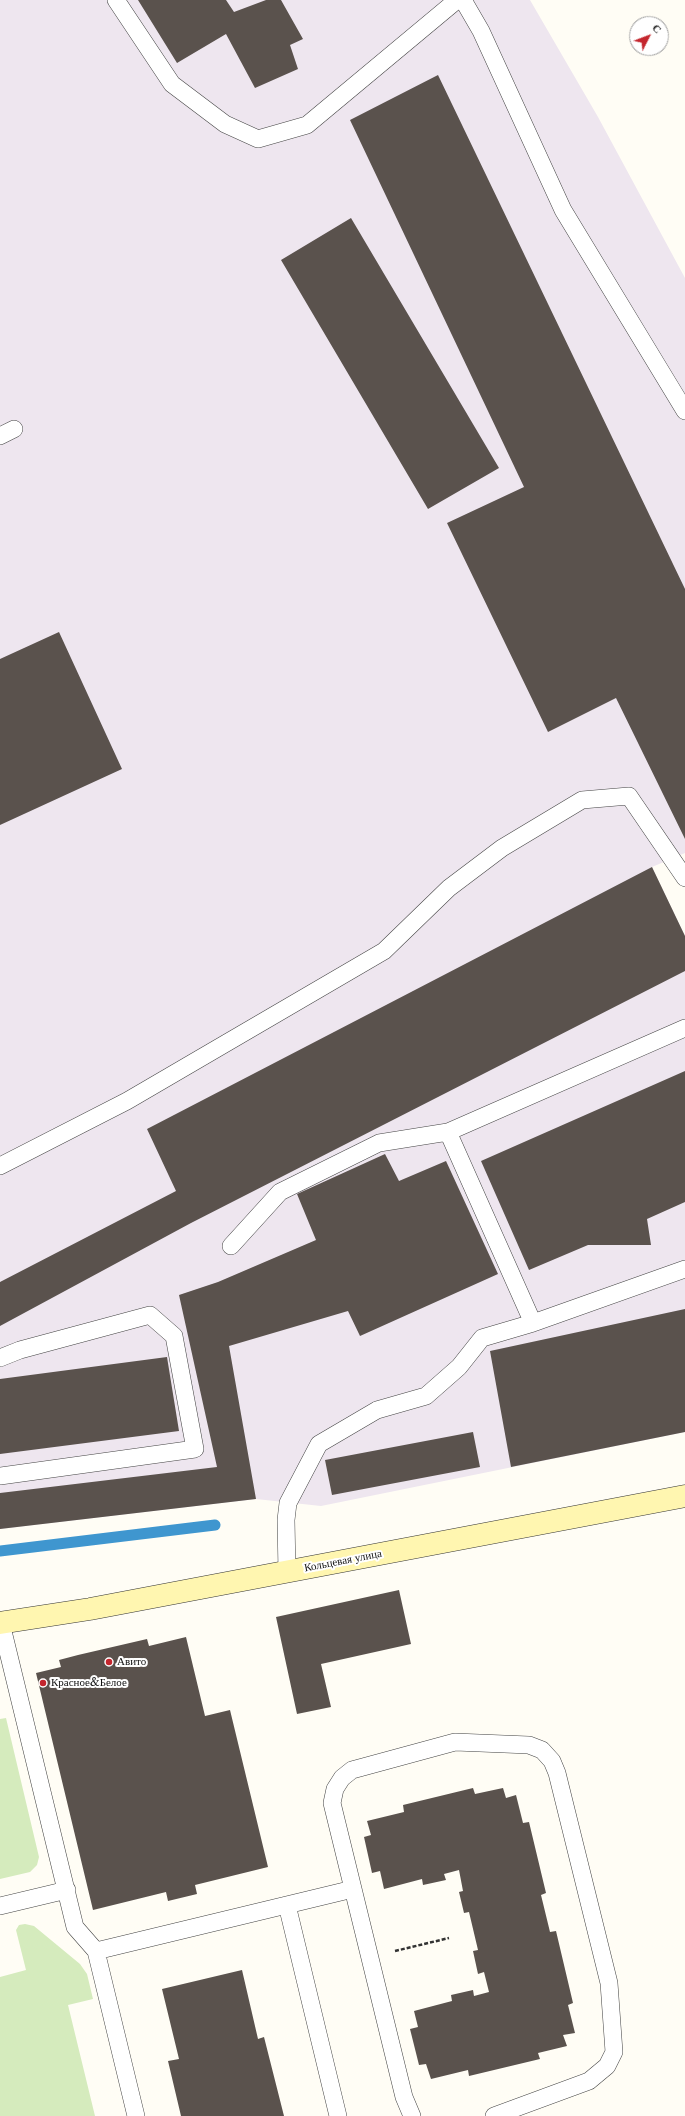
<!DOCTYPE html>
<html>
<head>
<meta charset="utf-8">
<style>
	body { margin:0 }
	#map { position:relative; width:685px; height:2116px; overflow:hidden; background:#fffdf5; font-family:"Libre Baskerville",serif }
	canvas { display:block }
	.north { position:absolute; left:629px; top:16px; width:40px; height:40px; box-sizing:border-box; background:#fff; border:1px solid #a0a0a0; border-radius:50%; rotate:48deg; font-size:11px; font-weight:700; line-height:16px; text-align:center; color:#111 }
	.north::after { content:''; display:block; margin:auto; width:14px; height:18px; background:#c4262e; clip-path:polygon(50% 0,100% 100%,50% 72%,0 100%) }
</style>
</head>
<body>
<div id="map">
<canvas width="685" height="2116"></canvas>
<div class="north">С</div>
</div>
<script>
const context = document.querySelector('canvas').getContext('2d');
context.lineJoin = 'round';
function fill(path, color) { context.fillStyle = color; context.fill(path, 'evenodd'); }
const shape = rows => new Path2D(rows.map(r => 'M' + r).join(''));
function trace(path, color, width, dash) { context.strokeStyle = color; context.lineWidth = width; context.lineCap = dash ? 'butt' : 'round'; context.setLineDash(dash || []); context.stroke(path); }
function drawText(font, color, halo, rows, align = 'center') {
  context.font = font + ' "Libre Baskerville",serif'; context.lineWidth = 4; context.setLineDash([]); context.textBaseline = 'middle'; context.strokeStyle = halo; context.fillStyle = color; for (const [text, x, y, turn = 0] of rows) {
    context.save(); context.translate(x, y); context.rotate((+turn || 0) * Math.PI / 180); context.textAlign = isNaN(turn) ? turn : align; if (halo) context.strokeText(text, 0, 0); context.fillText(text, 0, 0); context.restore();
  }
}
fill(shape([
	[0,0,530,0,598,117,685,278,685,853,652,867,685,936,685,1432,321,1506,256,1499,0,1529]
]), '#eee6ef');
fill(shape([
	[6,1718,39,1857,37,1865,30,1872,0,1879,0,1719],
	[25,1924,34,1926,80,1964,87,1974,93,1999,68,2005,95,2116,0,2116,0,1977,26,1970,16,1930,19,1925]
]), '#d5ebbd');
trace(shape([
	[0,1551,215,1525]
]), '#3f96cf', 11);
fill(shape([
	[138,0,226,0,234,12,266,0,281,0,303,39,290,45,298,69,255,88,226,34,177,63],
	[438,75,685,589,685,839,616,698,548,732,447,523,524,487,350,120],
	[351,218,499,468,428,509,281,260],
	[59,632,122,769,0,825,0,659],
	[652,867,685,936,685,971,191,1223,0,1326,0,1282,176,1191,147,1129],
	[685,1071,685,1202,647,1219,651,1245,588,1245,529,1270,481,1161],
	[385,1154,399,1181,446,1161,498,1274,360,1336,348,1311,229,1346,256,1499,0,1529,0,1493,217,1467,179,1295,218,1282,316,1240,297,1194],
	[685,1309,685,1432,511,1467,490,1351],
	[167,1357,179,1431,0,1454,0,1379],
	[473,1432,480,1467,332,1495,325,1460],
	[399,1590,411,1644,321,1664,331,1707,297,1714,276,1617],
	[186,1637,205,1716,230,1710,268,1867,195,1885,197,1894,168,1901,166,1892,93,1910,36,1673,61,1667,59,1660,78,1655,147,1639,149,1646],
	[473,1788,475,1794,503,1788,506,1798,516,1795,523,1823,529,1822,546,1893,541,1895,550,1932,556,1931,573,2003,568,2005,575,2033,563,2035,567,2046,538,2053,540,2059,469,2076,468,2070,431,2079,426,2064,419,2065,410,2029,418,2027,414,2011,452,2001,451,1995,473,1990,474,1996,489,1992,484,1972,478,1974,473,1951,478,1950,469,1912,464,1913,459,1892,463,1891,459,1870,444,1874,446,1880,423,1885,422,1879,384,1889,380,1871,372,1873,364,1837,371,1835,367,1821,404,1812,403,1805],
	[242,1970,258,2039,264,2037,284,2116,181,2116,168,2061,179,2059,162,1989]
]), '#5a524d');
const lane = shape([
	[116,0,172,84,225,124,258,139,307,125,457,0],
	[463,0,481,31,563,210,685,411],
	[0,436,14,429],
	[0,1166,127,1101,384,951,449,888,502,848,582,800,629,796,685,878],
	[231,1246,280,1192,379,1143,448,1132],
	[533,1323,448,1132,685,1028],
	[0,1358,20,1350,150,1315,174,1336,195,1449,0,1476],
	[287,1572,286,1520,288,1503,319,1444,377,1410,426,1396,459,1367,482,1338,533,1323,685,1269],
	[1,1623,75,1927,96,1951,136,2116],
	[287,1905,338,2116],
	[0,1906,67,1890],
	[96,1951,353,1889],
	[412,2116,404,2097,332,1803,335,1789,342,1778,352,1770,455,1742,529,1745,542,1750,552,1761,557,1773,609,1983,614,2052,607,2066,589,2081,494,2116]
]);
const secondary = shape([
	[0,1623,90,1609,685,1496]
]);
trace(lane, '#444', 18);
trace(secondary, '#333', 23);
trace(shape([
	[395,1951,449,1938]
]), '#333', 2.5, [4, 2]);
trace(lane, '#fff', 17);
trace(secondary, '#fff6b0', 22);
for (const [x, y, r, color] of [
	[109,1662,4,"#c4262e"],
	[43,1683,4,"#c4262e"]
]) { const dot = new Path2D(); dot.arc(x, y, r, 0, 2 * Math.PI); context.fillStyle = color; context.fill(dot); trace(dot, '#fff', 1.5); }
drawText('11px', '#111', '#fff', [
	["Кольцевая улица",343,1561,-11]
]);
drawText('11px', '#111', '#fff', [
	["Авито",117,1662],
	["Красное&Белое",51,1683]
], 'left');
</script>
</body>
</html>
